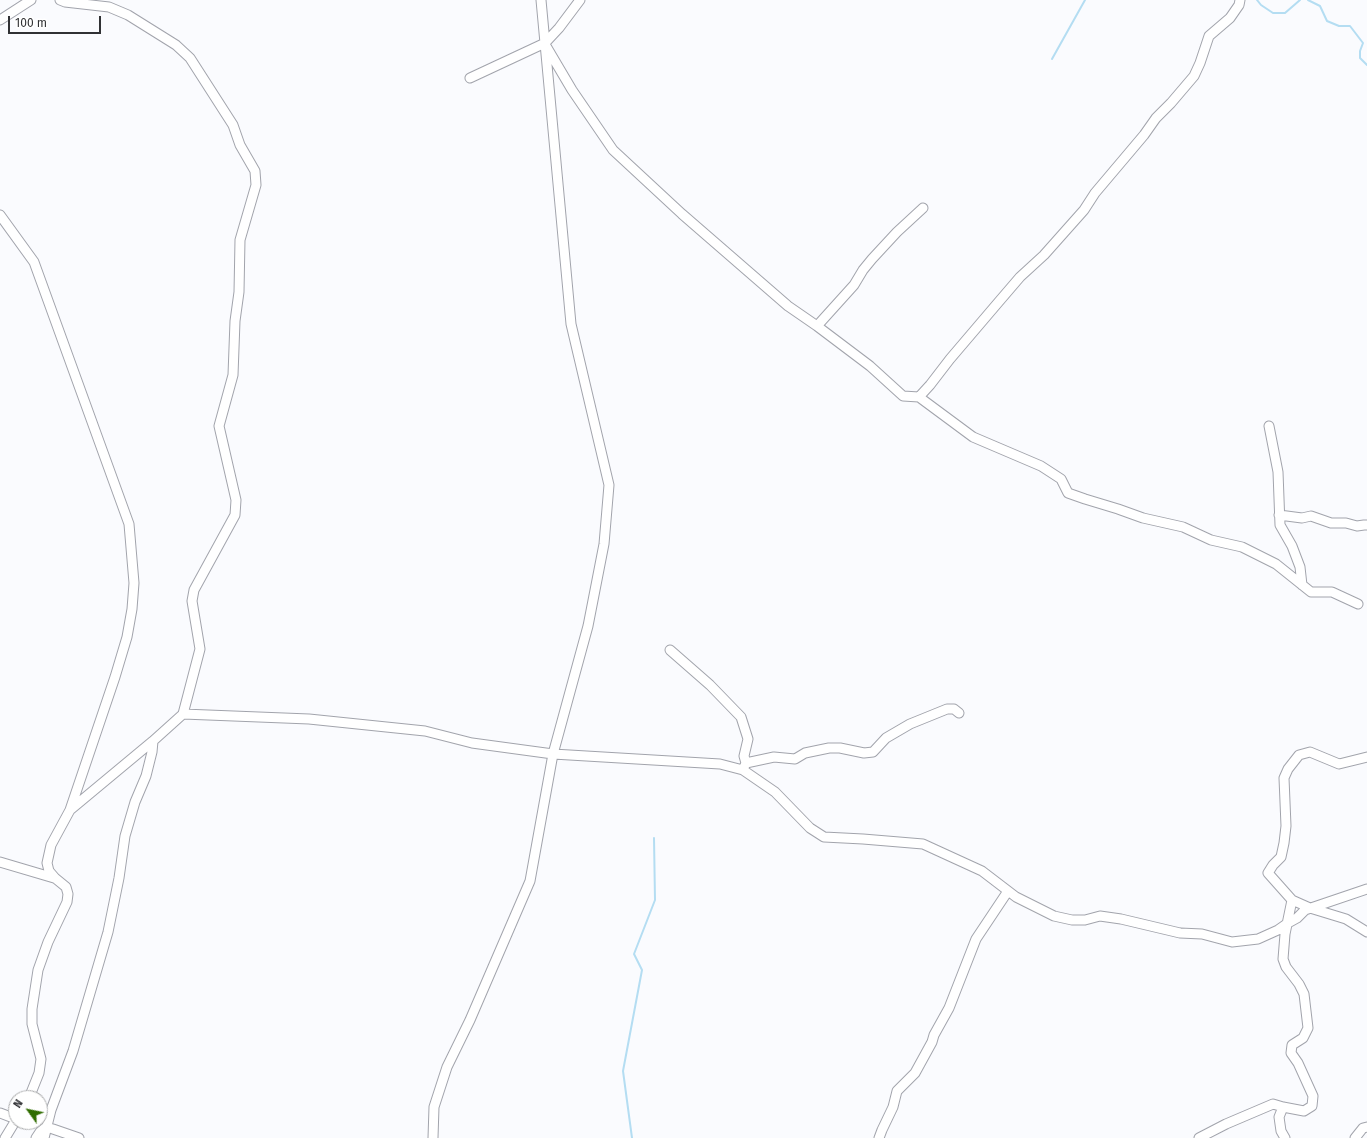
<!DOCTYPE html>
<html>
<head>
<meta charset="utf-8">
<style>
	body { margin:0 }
	#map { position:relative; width:1367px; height:1138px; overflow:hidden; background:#fafbfe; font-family:"Fira Sans",sans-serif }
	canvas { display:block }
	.north { position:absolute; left:8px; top:1090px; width:40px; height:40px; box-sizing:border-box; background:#fff; border:1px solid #acadae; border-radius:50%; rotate:303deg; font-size:11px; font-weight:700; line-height:16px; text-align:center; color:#303134 }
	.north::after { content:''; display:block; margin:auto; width:14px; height:18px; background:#306d00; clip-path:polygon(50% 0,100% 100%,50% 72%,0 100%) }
	.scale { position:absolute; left:8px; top:16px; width:93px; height:18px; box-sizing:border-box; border:2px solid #303134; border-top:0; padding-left:5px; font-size:12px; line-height:14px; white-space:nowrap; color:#303134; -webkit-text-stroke:3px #fff; paint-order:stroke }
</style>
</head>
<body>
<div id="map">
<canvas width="1367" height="1138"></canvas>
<div class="north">N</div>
<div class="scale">100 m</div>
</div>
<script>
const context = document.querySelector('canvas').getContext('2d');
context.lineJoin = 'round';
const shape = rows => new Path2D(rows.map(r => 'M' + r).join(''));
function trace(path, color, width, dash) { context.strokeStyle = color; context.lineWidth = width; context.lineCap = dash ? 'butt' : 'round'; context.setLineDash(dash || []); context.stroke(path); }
trace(shape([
	[1257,0,1261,5,1273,13,1285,13,1300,0],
	[1308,0,1320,6,1327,21,1339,26,1350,26,1363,43,1360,51,1360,58,1367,65],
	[1052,59,1085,0],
	[632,1138,623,1071,642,970,634,954,655,900,654,838]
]), '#b4ddf2', 2);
const minor = shape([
	[60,0,65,2,109,7,128,15,176,45,190,58,233,125,240,145,255,171,256,185,240,240,239,292,235,321,233,375,219,426,236,500,235,515,194,590,192,601,200,649,183,714],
	[0,20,31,0],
	[546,46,572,90,613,150,682,214,788,306,817,326,870,366,903,396,919,397,930,385,950,359,996,305,1020,277,1044,255,1084,210,1095,193,1144,135,1156,118,1171,103,1194,76,1200,63,1209,36,1230,18,1239,5,1240,0],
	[470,78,545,43,559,28,580,0],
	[0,215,34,262,129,524,134,583,132,609,127,637,115,677,70,810,51,845,47,863,49,871,55,878,66,887,68,894,67,902,48,942,38,970,32,1009,32,1024,41,1059,39,1073,29,1098],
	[817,326,854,285,863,270,872,259,897,232,923,208],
	[919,397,973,437,1041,466,1061,479,1068,493,1085,499,1118,509,1143,518,1183,527,1211,540,1242,547,1276,564,1311,592,1332,592,1358,604],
	[1269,426,1278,472,1280,525,1292,546,1300,567,1302,585],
	[1279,515,1302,518,1311,516,1331,523,1346,523,1357,526,1364,525,1367,525],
	[670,650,710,685,741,717,748,739,744,756,746,763],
	[743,770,746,763,774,757,795,759,805,753,829,748,840,748,864,753,873,752,886,738,910,724,947,709,954,709,959,713],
	[70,810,153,741,183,714,309,719,425,731,472,743,553,754,720,764,743,770,775,792,810,828,824,837,863,839,923,844,982,871,1016,897,1054,916,1072,920,1085,920,1100,916,1121,919,1180,933,1202,934,1232,942,1258,939,1278,930,1288,923,1297,918,1305,910,1367,889],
	[0,862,54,878],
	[1292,900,1310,908,1346,919,1367,932],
	[1283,1107,1279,1117,1281,1131,1285,1138],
	[0,1113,16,1119],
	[5,1138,16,1120],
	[36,1138,40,1132,46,1127,53,1129,79,1138],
	[44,1138,51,1110,73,1051,108,932,119,878,125,836,135,802,146,776,152,752,153,741],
	[433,1138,434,1107,447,1067,470,1020,530,881,553,754,588,626,604,544,609,485,571,324,541,0],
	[879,1138,882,1130,893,1107,897,1091,915,1073,932,1042,934,1035,949,1008,976,939,1008,891],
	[1199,1138,1226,1124,1273,1104,1283,1107,1304,1111,1312,1106,1313,1096,1298,1063,1291,1053,1292,1045,1303,1038,1308,1028,1304,994,1299,984,1286,967,1283,959,1285,934,1292,900,1268,873,1273,865,1281,857,1284,843,1286,826,1284,778,1288,769,1299,755,1310,752,1339,764,1367,757],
	[1355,1138,1363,1128,1367,1127]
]);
trace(minor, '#a2a4ac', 11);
trace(minor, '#fff', 9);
</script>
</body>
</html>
